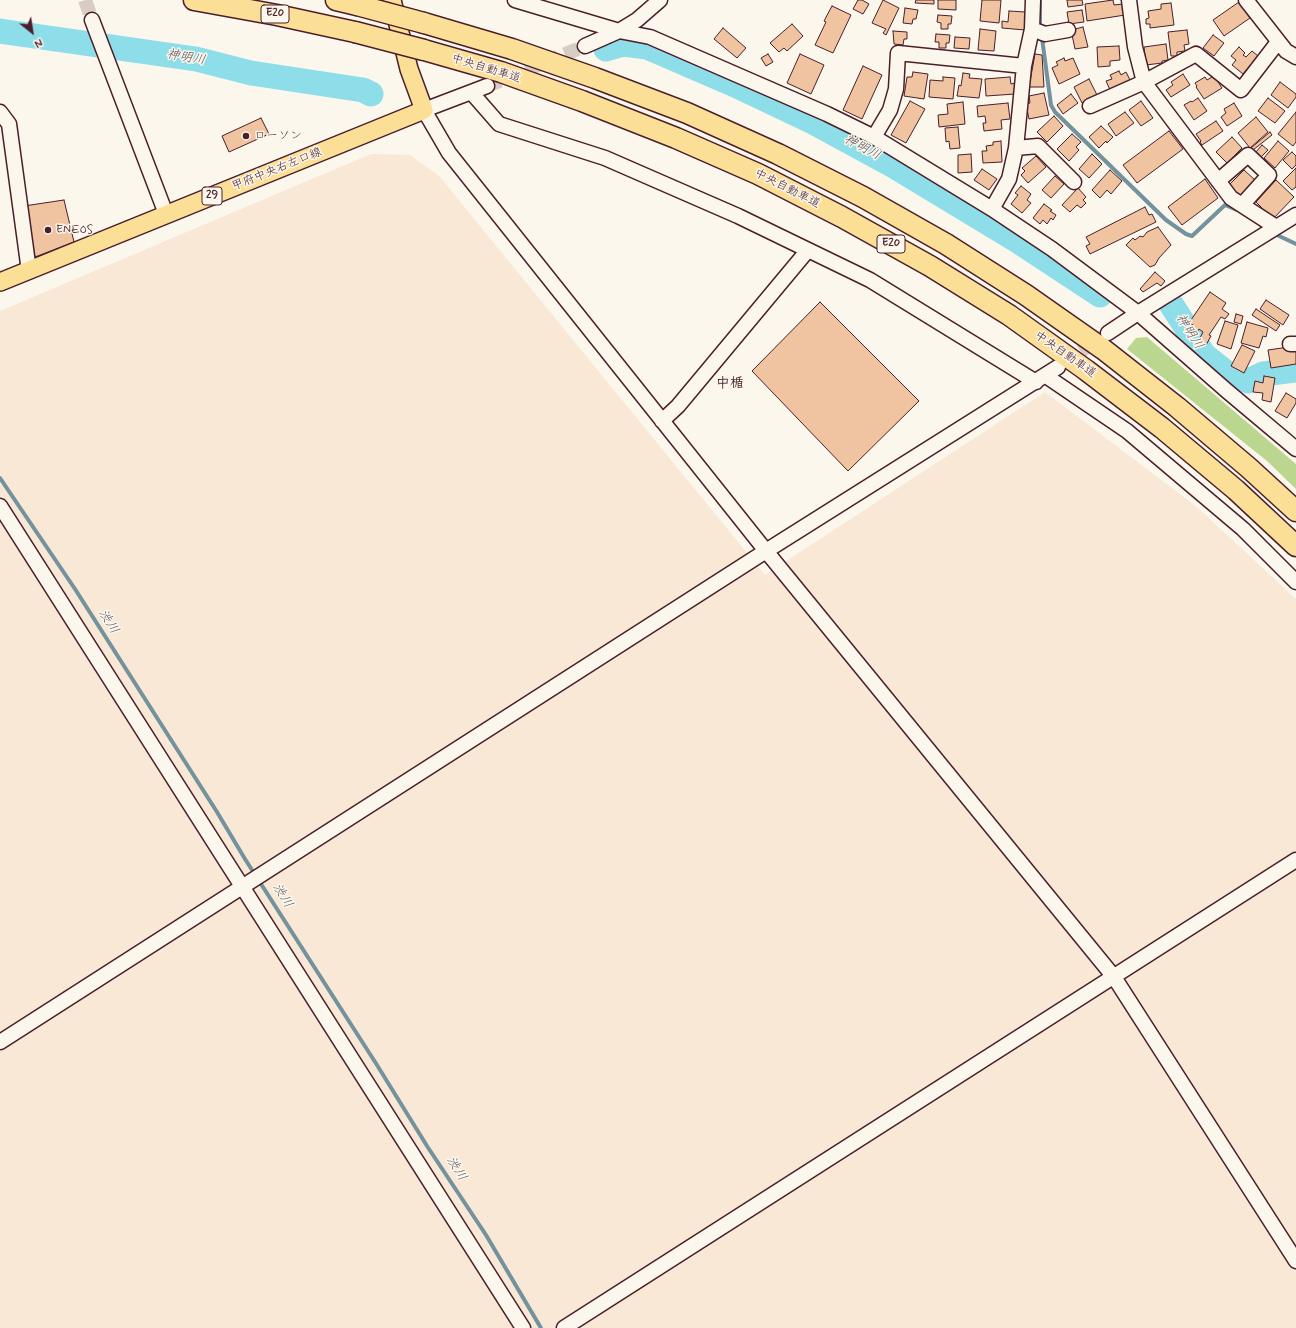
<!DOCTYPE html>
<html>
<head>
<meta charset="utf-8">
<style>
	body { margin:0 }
	#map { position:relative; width:1296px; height:1328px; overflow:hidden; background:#fbf7ec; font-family:Mynerve,sans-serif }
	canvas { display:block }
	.north { position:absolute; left:12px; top:12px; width:40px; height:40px; -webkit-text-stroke:3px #fbf7ec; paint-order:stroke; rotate:150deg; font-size:11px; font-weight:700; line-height:16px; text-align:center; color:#4a1f2b }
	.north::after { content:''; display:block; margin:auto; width:14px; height:18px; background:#4a1f2b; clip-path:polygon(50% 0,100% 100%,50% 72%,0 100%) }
</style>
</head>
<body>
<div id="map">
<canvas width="1296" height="1328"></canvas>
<div class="north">N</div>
</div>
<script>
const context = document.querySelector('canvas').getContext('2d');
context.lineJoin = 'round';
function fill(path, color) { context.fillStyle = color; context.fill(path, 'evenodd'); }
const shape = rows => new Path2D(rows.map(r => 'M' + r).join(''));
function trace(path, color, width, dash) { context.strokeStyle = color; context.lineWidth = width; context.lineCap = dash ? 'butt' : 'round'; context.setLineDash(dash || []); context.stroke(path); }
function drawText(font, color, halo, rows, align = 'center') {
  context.font = font + ' Mynerve,"Klee One",sans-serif'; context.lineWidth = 3; context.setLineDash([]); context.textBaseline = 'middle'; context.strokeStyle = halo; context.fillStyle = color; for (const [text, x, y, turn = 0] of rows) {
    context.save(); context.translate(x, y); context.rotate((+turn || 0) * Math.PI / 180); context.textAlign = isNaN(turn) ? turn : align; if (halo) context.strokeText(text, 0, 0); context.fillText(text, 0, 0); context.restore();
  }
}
fill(shape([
	[371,154,410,155,439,176,765,575,1045,392,1197,507,1296,599,1296,1328,0,1328,0,311]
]), '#f8e8d5');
fill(shape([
	[1147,337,1296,464,1296,489,1267,461,1127,349,1136,338]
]), '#bbd78f');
trace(shape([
	[1040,25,1040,0],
	[1042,38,1051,105,1055,112,1166,220,1186,234,1192,236,1225,205,1237,210],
	[1277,235,1296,244],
	[0,478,75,589,217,812,245,859,377,1065,427,1146,486,1235,541,1328]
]), '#73929e', 4);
trace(shape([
	[0,31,196,59,251,73,363,90,371,94],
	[606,49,623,44,647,47,735,85,813,122,894,166,1018,241,1100,295],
	[1171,304,1204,355,1228,374,1248,381,1263,374,1296,370]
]), '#8edeea', 25);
const building = shape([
	[858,0,862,0,869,4,863,14,853,9,858,0],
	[883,0,899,8,886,35,883,33,886,29,872,23,883,0],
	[916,0,934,0,934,4,915,3,916,0],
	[938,0,956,0,956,10,938,9,938,0],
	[982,0,1001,0,999,23,980,21,982,0],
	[1067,0,1082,0,1083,5,1068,7,1067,0],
	[1113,0,1114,5,1123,4,1125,15,1087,21,1085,4,1113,0],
	[1239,2,1250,18,1224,36,1213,20,1239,2],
	[1171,3,1174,25,1150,28,1150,24,1146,24,1146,19,1149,18,1148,11,1161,9,1161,4,1171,3],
	[832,6,851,15,833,53,815,45,826,22,824,21,832,6],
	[905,8,918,10,916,19,913,19,912,24,903,23,905,8],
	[1082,10,1084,22,1069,24,1067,12,1082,10],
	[1009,11,1025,12,1025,30,1002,28,1002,21,1008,22,1009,11],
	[938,15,952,16,951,24,948,24,948,29,941,29,941,23,937,22,938,15],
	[792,24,803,36,787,51,784,48,779,52,770,43,792,24],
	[1083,27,1088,47,1075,49,1071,30,1083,27],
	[723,28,746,48,737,58,714,39,723,28],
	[980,29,996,31,994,51,978,50,980,29],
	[1187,30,1189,44,1184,45,1185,51,1177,52,1177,56,1171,56,1168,32,1187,30],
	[893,31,907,32,907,39,904,39,903,45,894,44,893,31],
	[936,34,950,35,949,43,946,43,946,48,939,48,939,42,935,42,936,34],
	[1213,35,1224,43,1214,56,1203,48,1213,35],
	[955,37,970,38,969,49,954,48,955,37],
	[1166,44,1168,60,1162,61,1162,63,1146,65,1144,47,1166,44],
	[1119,46,1120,60,1110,61,1110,66,1098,67,1097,47,1119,46],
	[1239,47,1245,53,1243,55,1246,57,1252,51,1258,56,1243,74,1232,65,1236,60,1231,56,1239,47],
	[768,54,773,62,766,66,761,58,768,54],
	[800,54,824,65,811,94,787,83,800,54],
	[1035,54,1042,55,1044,87,1029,87,1035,54],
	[1064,58,1065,61,1073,58,1080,74,1059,84,1052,68,1058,65,1056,62,1064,58],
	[863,66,882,75,862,119,843,110,863,66],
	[1119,71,1121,75,1126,72,1131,82,1111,92,1106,81,1112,79,1110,75,1119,71],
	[913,72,928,74,924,99,904,96,907,77,912,77,913,72],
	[963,73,970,74,969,78,982,79,979,98,957,96,959,85,961,86,963,73],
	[1183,74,1190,85,1171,97,1166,90,1173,85,1171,82,1183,74],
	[1214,76,1222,88,1204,99,1196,87,1197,86,1195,83,1205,77,1207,80,1214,76],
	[943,77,955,78,953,99,929,97,930,80,943,81,943,77],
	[1010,77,1011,84,1015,83,1015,94,986,96,985,79,1010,77],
	[1089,79,1097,95,1082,103,1074,87,1089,79],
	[1280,82,1296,94,1296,97,1288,108,1271,95,1280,82],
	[1044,93,1049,115,1029,119,1026,104,1030,103,1029,96,1044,93],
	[1071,94,1078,103,1063,114,1057,105,1071,94],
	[1198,98,1207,111,1194,120,1184,105,1191,101,1192,102,1198,98],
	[1268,98,1285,111,1275,123,1258,111,1268,98],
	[910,101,925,109,906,143,891,135,910,101],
	[1141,101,1153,118,1141,126,1129,110,1141,101],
	[963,102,965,124,939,127,938,115,948,114,947,104,963,102],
	[1008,103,1010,119,1001,120,1002,129,984,131,983,123,986,123,985,116,978,117,977,106,1008,103],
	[1234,103,1242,116,1227,126,1221,117,1226,113,1224,109,1234,103],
	[1125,112,1134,123,1116,136,1108,124,1125,112],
	[1296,112,1296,142,1293,146,1278,134,1296,112],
	[1054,116,1063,126,1047,142,1037,132,1054,116],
	[1256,117,1268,132,1250,148,1238,133,1256,117],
	[261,118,269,134,229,152,222,136,261,118],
	[1216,121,1223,131,1202,145,1200,142,1201,141,1196,134,1216,121],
	[1101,126,1113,137,1107,143,1106,141,1099,148,1089,137,1101,126],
	[958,127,960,148,950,149,949,141,946,142,945,128,958,127],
	[1169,131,1183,149,1137,183,1123,165,1169,131],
	[1270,132,1272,135,1253,150,1251,148,1270,132],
	[1072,134,1081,142,1076,147,1079,150,1069,161,1057,149,1072,134],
	[1232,137,1242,148,1227,163,1216,152,1232,137],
	[1001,141,1002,162,983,163,982,151,987,151,986,146,993,145,993,142,1001,141],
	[1278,141,1289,151,1275,168,1264,158,1278,141],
	[1262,145,1268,150,1261,157,1256,152,1262,145],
	[1292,152,1296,156,1296,165,1292,169,1283,160,1292,152],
	[971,154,972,172,958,173,958,155,971,154],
	[1092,154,1102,164,1089,178,1079,169,1092,154],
	[1036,156,1046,167,1028,183,1021,175,1025,171,1022,168,1036,156],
	[1296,168,1296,187,1292,190,1283,181,1296,168],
	[982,169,997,179,989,190,974,180,982,169],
	[1110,170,1122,181,1111,194,1107,190,1100,198,1092,190,1110,170],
	[1244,170,1255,180,1240,196,1229,185,1244,170],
	[1055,176,1064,184,1051,198,1042,190,1055,176],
	[1205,179,1218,198,1182,225,1168,207,1205,179],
	[1276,180,1294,197,1273,219,1256,202,1276,180],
	[1021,186,1031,194,1027,200,1031,203,1022,213,1011,204,1018,195,1015,193,1021,186],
	[1078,188,1086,197,1083,200,1086,203,1081,208,1077,205,1070,212,1062,205,1078,188],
	[64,200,74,242,35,257,24,206,64,200],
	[1044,204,1052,210,1050,211,1056,215,1053,220,1051,218,1047,224,1043,220,1040,224,1033,218,1044,204],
	[1145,207,1149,215,1152,214,1156,222,1090,254,1086,246,1090,244,1086,237,1145,207],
	[1158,227,1171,245,1159,258,1155,265,1150,267,1126,245,1133,238,1135,240,1140,236,1143,237,1147,232,1158,227],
	[1155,272,1165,281,1161,286,1157,283,1143,292,1140,289,1155,272],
	[1210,292,1226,303,1222,309,1229,314,1225,319,1221,317,1209,335,1211,336,1206,345,1199,340,1203,332,1199,329,1197,332,1191,328,1193,325,1189,323,1210,292],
	[1266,300,1289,315,1283,325,1260,309,1266,300],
	[820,302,919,401,848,471,752,371,820,302],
	[1256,309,1280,325,1276,331,1252,315,1256,309],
	[1236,314,1243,316,1241,324,1234,322,1236,314],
	[1225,321,1238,325,1231,349,1217,344,1225,321],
	[1247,322,1268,328,1266,337,1263,336,1259,348,1241,343,1247,322],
	[1242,345,1255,351,1244,373,1231,366,1242,345],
	[1296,346,1296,364,1271,368,1268,350,1296,346],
	[1264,376,1275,378,1271,402,1262,400,1263,393,1253,392,1255,381,1263,383,1264,376],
	[1286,393,1296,399,1296,403,1287,418,1275,411,1286,393]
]);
fill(building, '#f0c4a0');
trace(building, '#4a1f2b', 1);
trace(shape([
	[85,0,92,20],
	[487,86,585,46],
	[1063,363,1101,338]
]), '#d8ccc5', 14, [14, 7]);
const minor = shape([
	[515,0,619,31,650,37,827,114,874,137,992,209,1052,249,1138,313,1227,391,1296,449],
	[1129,0,1135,47,1144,82,1231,198,1276,227],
	[1246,0,1286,51,1296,57],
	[92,20,166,214],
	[1032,29,1045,34,1068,30],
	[585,46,619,31,637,20,660,0],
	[487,86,424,110,449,153,766,551,1114,977,1296,1261],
	[471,92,499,124,605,158,738,216,870,280,1036,382],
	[1090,106,1144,82,1196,54,1241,90,1278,42],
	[0,112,9,124,29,271],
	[874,137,890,110,896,89,898,53,1024,66],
	[1016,148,1038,146,1074,182],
	[1218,181,1248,155,1269,175,1242,205],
	[992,209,1009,179,1016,148,1024,66,1032,29,1033,0],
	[1108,333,1138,313,1296,215],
	[1290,344,1296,344],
	[1046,376,1127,431,1243,529,1296,582],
	[662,421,678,406,808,250],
	[0,506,523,1328],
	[0,1042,766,551,1058,367],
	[564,1328,1296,860]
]);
const major = shape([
	[0,282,424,110,409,69,392,0]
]);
const highway = shape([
	[194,0,277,15,355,32],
	[336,0,357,5],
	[424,23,512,49,595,78,687,113,778,154,863,197,946,244,1026,295,1103,349,1177,407,1249,468,1296,511],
	[424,50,501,72,582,101,676,138,758,174,842,217,930,266,1009,315,1086,370,1162,428,1236,490,1296,546]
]);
trace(minor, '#4a1f2b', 17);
trace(major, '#4a1f2b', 20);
trace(highway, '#4a1f2b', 23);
trace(minor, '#fbf7ec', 14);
trace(major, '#fbdf96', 17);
trace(highway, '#fbdf96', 20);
const highwayBridge = shape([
	[357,5,424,23],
	[355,32,424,50]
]);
trace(highwayBridge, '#4a1f2b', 23, []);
trace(highwayBridge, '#fbdf96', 20);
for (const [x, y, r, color] of [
	[246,136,4,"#4a1f2b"],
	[48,230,4,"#4a1f2b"]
]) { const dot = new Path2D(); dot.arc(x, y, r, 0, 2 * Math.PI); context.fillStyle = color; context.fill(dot); trace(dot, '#fbf7ec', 1.5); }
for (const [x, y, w] of [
	[275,14,28],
	[212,196,20],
	[891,244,28]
]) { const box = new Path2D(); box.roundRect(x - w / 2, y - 9, w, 18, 3); context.fillStyle = '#fbf7ec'; context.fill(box); trace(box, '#4a1f2b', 1); }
drawText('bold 11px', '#4a1f2b', null, [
	["E20",275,14],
	["29",212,196],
	["E20",891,244]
]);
drawText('12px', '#4a1f2b', '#fbf7ec', [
	["中央自動車道",486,69,17],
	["甲府中央右左口線",277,170,-22],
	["中央自動車道",787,189,27],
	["中央自動車道",1065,355,35]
]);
drawText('12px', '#4a1f2b', '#fbf7ec', [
	["ローソン",254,136],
	["ENEOS",56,230]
], 'left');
drawText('italic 13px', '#5b4f5b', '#fbf7ec', [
	["神明川",186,58,10],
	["神明川",862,148,28],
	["神明川",1189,332,58],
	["渋川",108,622,58],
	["渋川",282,896,58],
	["渋川",456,1169,58]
]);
drawText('bold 14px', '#4a1f2b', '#fbf7ec', [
	["中楯",730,384]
]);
</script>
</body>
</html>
